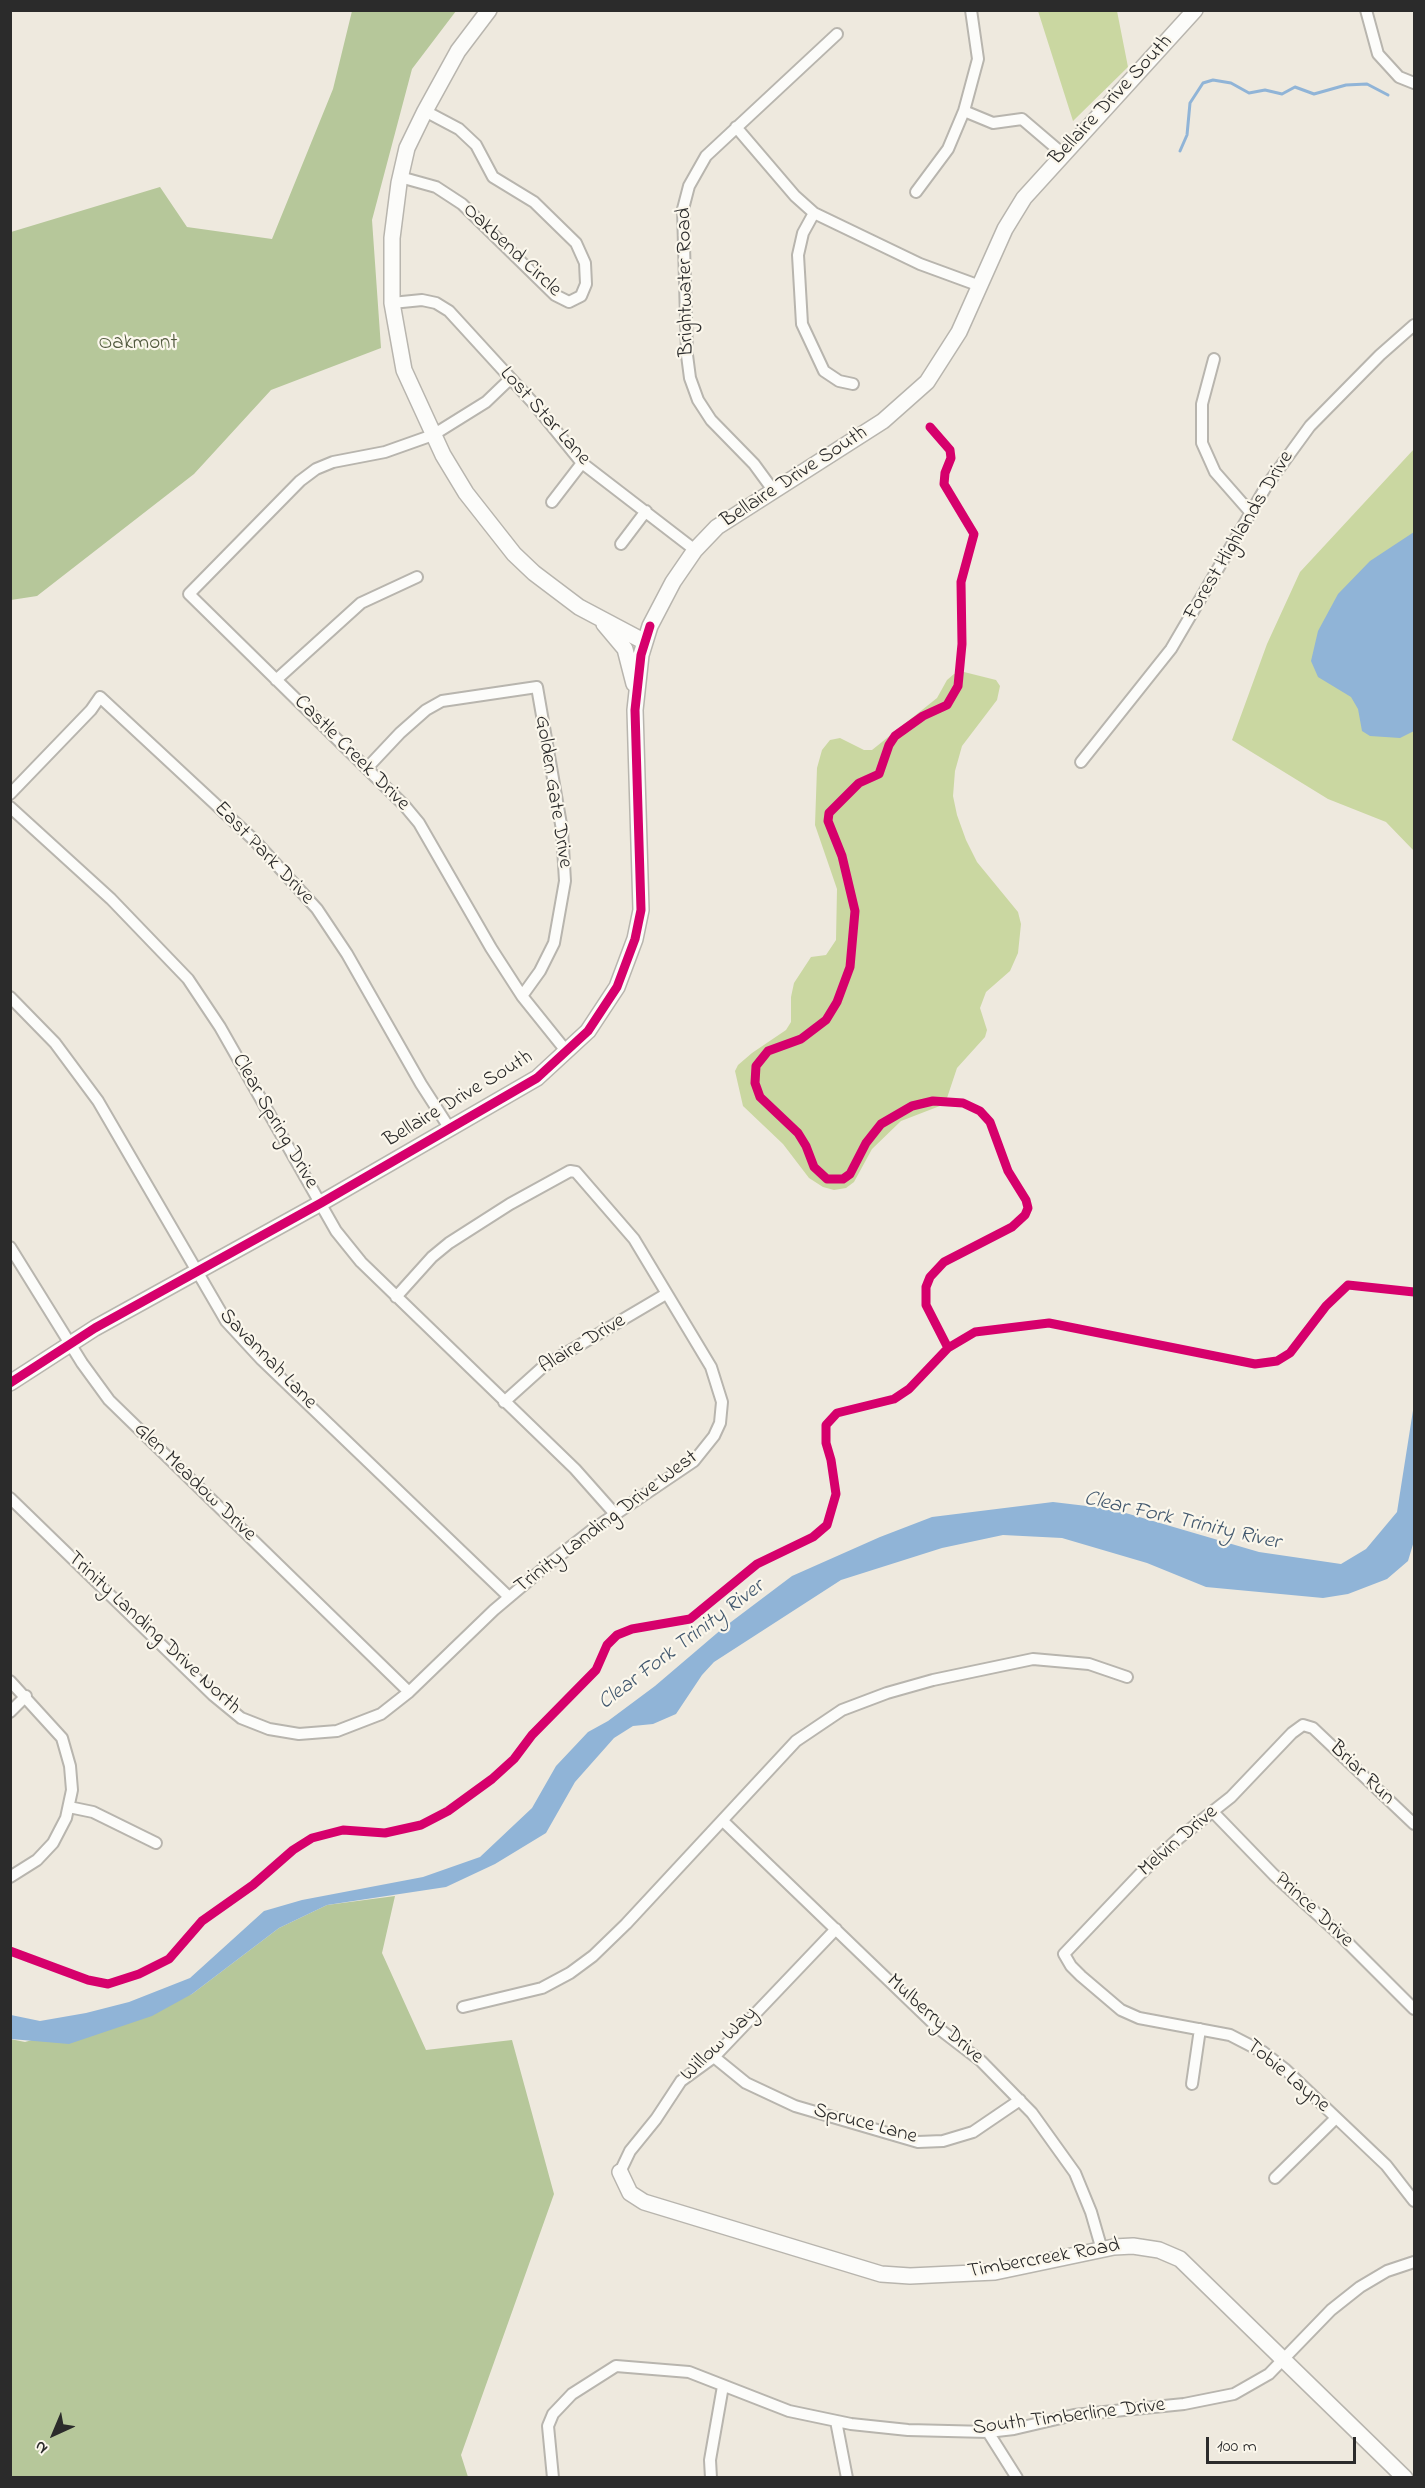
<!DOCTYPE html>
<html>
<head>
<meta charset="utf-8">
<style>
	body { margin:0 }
	#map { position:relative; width:1425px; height:2488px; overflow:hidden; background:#eee9de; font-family:"Indie Flower",sans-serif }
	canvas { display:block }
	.frame { position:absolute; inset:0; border:12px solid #2b2b2b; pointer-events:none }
	.north { position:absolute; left:24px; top:2404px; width:60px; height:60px; -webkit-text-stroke:4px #fbf7ec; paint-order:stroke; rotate:224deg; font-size:16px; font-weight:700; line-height:24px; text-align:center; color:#2b2b2b }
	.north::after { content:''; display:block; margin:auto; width:21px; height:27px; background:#2b2b2b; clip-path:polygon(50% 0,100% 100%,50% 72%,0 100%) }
	.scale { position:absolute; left:1206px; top:2437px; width:150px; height:27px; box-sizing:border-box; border:3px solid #2b2b2b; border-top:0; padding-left:8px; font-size:18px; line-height:21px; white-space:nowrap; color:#2b2b2b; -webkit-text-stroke:4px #fbf7ec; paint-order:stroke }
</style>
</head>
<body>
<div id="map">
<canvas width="1425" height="2488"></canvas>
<div class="frame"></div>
<div class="north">N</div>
<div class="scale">100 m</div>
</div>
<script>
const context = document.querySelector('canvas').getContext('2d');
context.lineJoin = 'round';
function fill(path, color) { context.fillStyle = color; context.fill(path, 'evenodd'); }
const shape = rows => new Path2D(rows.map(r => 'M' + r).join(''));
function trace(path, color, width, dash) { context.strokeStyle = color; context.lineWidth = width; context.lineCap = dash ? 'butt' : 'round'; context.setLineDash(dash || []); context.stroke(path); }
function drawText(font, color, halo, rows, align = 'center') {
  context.font = font + ' "Indie Flower",sans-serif'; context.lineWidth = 4.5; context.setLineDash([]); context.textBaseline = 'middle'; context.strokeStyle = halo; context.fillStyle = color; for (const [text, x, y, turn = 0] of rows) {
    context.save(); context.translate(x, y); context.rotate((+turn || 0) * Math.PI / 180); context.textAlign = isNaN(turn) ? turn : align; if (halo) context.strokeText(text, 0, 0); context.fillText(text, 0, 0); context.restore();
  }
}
fill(shape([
	[1038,11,1117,11,1128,67,1073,121],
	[1414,449,1414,851,1386,822,1328,799,1232,740,1267,644,1300,572],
	[964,672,996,680,1000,686,997,700,962,746,955,771,953,796,957,815,966,840,977,862,1018,912,1021,924,1018,953,1010,971,986,992,980,1008,987,1030,985,1037,957,1068,945,1104,901,1121,872,1149,854,1182,846,1188,834,1190,823,1187,809,1178,783,1144,743,1106,735,1071,738,1065,752,1053,786,1030,791,1022,791,997,794,983,811,957,826,955,836,940,837,889,815,825,817,768,822,750,830,740,840,738,864,750,872,750,937,698,947,680,954,674]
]), '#cad7a1');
fill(shape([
	[352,11,456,11,412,69,372,220,381,348,271,390,194,474,37,596,11,600,11,232,160,187,187,227,272,239,333,89],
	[395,1896,382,1953,426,2050,512,2040,554,2194,461,2455,468,2477,11,2477,10,2039,25,2042,192,1994,279,1928,327,1905]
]), '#b6c79a');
fill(shape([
	[1414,532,1414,731,1400,738,1370,736,1362,731,1358,709,1351,697,1318,677,1311,661,1318,631,1338,594,1370,561],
	[1414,1404,1414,1541,1408,1561,1387,1579,1348,1594,1323,1598,1206,1587,1147,1563,1062,1538,1003,1535,942,1548,841,1580,714,1662,702,1675,676,1714,653,1724,633,1726,614,1738,575,1782,546,1833,495,1864,446,1887,327,1905,279,1928,192,1994,152,2016,69,2044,11,2039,11,2015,40,2021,86,2013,129,2002,190,1978,264,1911,302,1900,423,1877,480,1857,532,1808,556,1766,588,1732,608,1721,655,1686,723,1628,792,1576,880,1537,932,1517,1053,1502,1112,1509,1259,1552,1341,1564,1366,1549,1397,1512]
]), '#90b4d7');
trace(shape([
	[1180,151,1187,135,1190,103,1203,83,1213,80,1231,83,1249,93,1265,90,1282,94,1295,87,1314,94,1346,85,1367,84,1388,95]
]), '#90b4d7', 3);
const street = shape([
	[1366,10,1378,54,1399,77,1414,83],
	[964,111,993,123,1022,119,1063,154],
	[736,127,795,196,814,213,920,264,980,286],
	[400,177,436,187,462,204,555,295,569,302,581,296,586,284,585,263,576,243,534,202,493,177,476,145,459,129,425,111],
	[916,192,948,149,964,111,978,59,971,10],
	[814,213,803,233,798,255,802,324,824,371,839,381,853,384],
	[392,303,422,300,436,303,449,311,535,405,582,463,695,550],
	[1214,359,1202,404,1202,443,1215,472,1251,513],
	[510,379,486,402,433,435,385,452,333,462,316,469,300,481,189,594,404,805,419,823,491,948,522,996,567,1052],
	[773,490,754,464,711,420,698,400,690,378,687,355,683,209,689,186,706,156,837,34],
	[552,502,582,463],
	[621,544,646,511],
	[276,680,361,603,417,577],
	[1081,762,1171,649,1267,485,1310,426,1380,355,1414,325],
	[368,767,400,733,426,710,442,701,537,687,562,830,565,881,554,943,540,971,522,996],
	[10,794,91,710,100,697,254,840,317,909,347,954,421,1084,450,1129],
	[10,807,111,899,188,979,220,1027,336,1231,361,1262,575,1469,615,1514],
	[10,997,55,1043,98,1101,226,1321,262,1360,509,1597],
	[10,1247,82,1363,109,1400,409,1692],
	[504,1402,544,1366,666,1294],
	[10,1498,213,1695,241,1718,269,1729,299,1734,337,1731,381,1714,409,1692,494,1610,545,1567,592,1530,694,1461,714,1436,720,1423,722,1402,711,1367,634,1239,576,1172,570,1171,510,1204,449,1243,432,1257,396,1297],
	[10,1681,62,1738,70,1766,72,1790,66,1818,53,1843,37,1860,10,1877],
	[10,1712,26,1696],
	[69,1807,93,1812,156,1843],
	[1213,1812,1274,1875,1340,1935,1414,2009],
	[723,1821,938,2028,981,2061,1032,2113,1075,2173,1091,2212,1102,2250],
	[1414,1824,1313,1728,1303,1725,1292,1733,1231,1797,1179,1838,1140,1874,1064,1954,1071,1966,1081,1976,1121,2010,1139,2018,1230,2035,1263,2052,1286,2070,1386,2165,1414,2201],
	[463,2007,542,1988,570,1973,593,1956,626,1924,796,1741,842,1710,887,1693,933,1680,1033,1659,1089,1664,1127,1677],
	[714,2057,746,2083,795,2106,918,2142,943,2141,973,2132,1020,2100],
	[1192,2084,1200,2029],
	[620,2172,630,2151,656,2119,681,2081,714,2057,836,1929],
	[1275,2178,1336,2118],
	[836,2421,847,2478],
	[988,2432,1017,2478],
	[553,2478,548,2426,553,2414,572,2394,616,2366,689,2372,789,2411,851,2424,908,2430,988,2432,1014,2429,1074,2415,1184,2404,1234,2394,1269,2374,1331,2310,1360,2287,1387,2271,1414,2262],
	[711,2478,710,2460,723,2386]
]);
const secondary = shape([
	[489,10,458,51,425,111,407,148,399,183,392,238,392,303,404,370,443,455,466,493,514,554,534,573,579,607,645,642],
	[604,624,625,649,634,684],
	[10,1383,95,1328,321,1203,537,1078,588,1031,617,987,635,939,641,910,635,710,641,655,650,626,673,582,695,550,717,527,883,421,927,382,959,332,1005,229,1024,198,1195,10],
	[620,2172,630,2193,644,2202,881,2274,910,2276,995,2272,1114,2247,1133,2246,1159,2250,1180,2259,1405,2478]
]);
trace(street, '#b8b5ae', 14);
trace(secondary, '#b8b5ae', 18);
trace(street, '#fcfcfa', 10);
trace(secondary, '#fcfcfa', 15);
trace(shape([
	[930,427,950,450,951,458,945,473,944,484,974,534,961,582,962,644,958,686,947,705,923,716,895,736,889,745,879,774,859,783,829,813,828,821,842,856,855,911,850,967,837,1002,826,1020,801,1039,768,1051,756,1066,755,1083,760,1097,798,1133,806,1146,814,1167,827,1179,843,1179,850,1174,866,1143,881,1124,912,1106,933,1101,963,1103,980,1111,990,1122,1008,1171,1026,1200,1028,1208,1025,1215,1012,1227,944,1262,930,1277,926,1287,926,1305,948,1348],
	[10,1383,95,1328,321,1203,537,1078,588,1031,617,987,635,939,641,910,635,710,641,655,650,626],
	[10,1951,88,1980,108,1984,139,1974,169,1959,202,1921,253,1885,293,1850,312,1838,343,1830,385,1833,421,1825,448,1811,492,1779,514,1759,532,1735,596,1670,607,1645,617,1635,632,1629,690,1619,757,1564,813,1537,827,1525,836,1494,831,1460,826,1443,826,1425,837,1413,894,1399,909,1389,948,1348,975,1332,1049,1323,1255,1364,1277,1361,1290,1353,1326,1306,1348,1285,1414,1292]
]), '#d6006c', 9);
drawText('21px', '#2b2b2b', '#fbf7ec', [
	["Bellaire Drive South",1112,101,-47],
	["Oakbend Circle",511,251,43],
	["Brightwater Road",687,282,-91],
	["Lost Star Lane",544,417,48],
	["Bellaire Drive South",795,478,-33],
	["Forest Highlands Drive",1240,536,-59],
	["Castle Creek Drive",351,754,45],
	["Golden Gate Drive",552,792,81],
	["East Park Drive",263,854,46],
	["Bellaire Drive South",459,1100,-31],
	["Clear Spring Drive",274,1122,60],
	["Alaire Drive",583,1345,-31],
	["Savannah Lane",267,1360,46],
	["Glen Meadow Drive",194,1483,44],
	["Trinity Landing Drive West",607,1523,-37],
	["Trinity Landing Drive North",153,1634,43],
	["Briar Run",1361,1774,44],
	["Melvin Drive",1179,1842,-41],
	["Prince Drive",1313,1911,43],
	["Mulberry Drive",934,2020,42],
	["Willow Way",720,2045,-44],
	["Tobie Layne",1287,2077,40],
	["Spruce Lane",865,2125,15],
	["Timbercreek Road",1044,2260,-10],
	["South Timberline Drive",1069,2418,-7]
]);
drawText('21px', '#525a3f', '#fbf7ec', [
	["Oakmont",138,345]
]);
drawText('italic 22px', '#43596f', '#fbf7ec', [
	["Clear Fork Trinity River",1182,1522,13],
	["Clear Fork Trinity River",682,1646,-37]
]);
</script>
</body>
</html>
